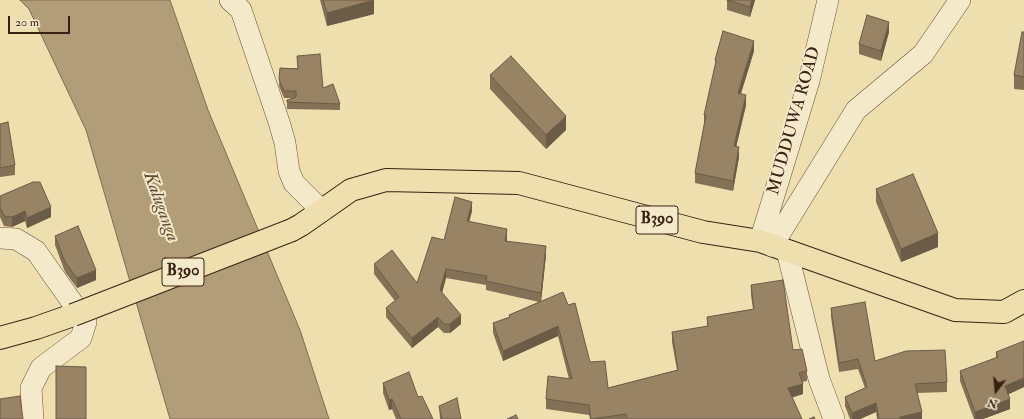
<!DOCTYPE html>
<html>
<head>
<meta charset="utf-8">
<style>
	body { margin:0 }
	#map { position:relative; width:1024px; height:419px; overflow:hidden; background:#eedfae; font-family:"IM FELL Double Pica",serif }
	canvas { display:block }
	.north { position:absolute; left:976px; top:371px; width:40px; height:40px; -webkit-text-stroke:3px #f4eaca; paint-order:stroke; rotate:196deg; font-size:11px; font-weight:700; line-height:16px; text-align:center; color:#3a2013 }
	.north::after { content:''; display:block; margin:auto; width:14px; height:18px; background:#3a2013; clip-path:polygon(50% 0,100% 100%,50% 72%,0 100%) }
	.scale { position:absolute; left:8px; top:16px; width:62px; height:18px; box-sizing:border-box; border:2px solid #3a2013; border-top:0; padding-left:5px; font-size:12px; line-height:14px; white-space:nowrap; color:#3a2013; -webkit-text-stroke:3px #f4eaca; paint-order:stroke }
</style>
</head>
<body>
<div id="map">
<canvas width="1024" height="419"></canvas>
<div class="north">N</div>
<div class="scale">20 m</div>
</div>
<script>
const context = document.querySelector('canvas').getContext('2d');
context.lineJoin = 'round';
function fill(path, color) { context.fillStyle = color; context.fill(path, 'evenodd'); }
const shape = rows => new Path2D(rows.map(r => 'M' + r).join(''));
function trace(path, color, width, dash) { context.strokeStyle = color; context.lineWidth = width; context.lineCap = dash ? 'butt' : 'round'; context.setLineDash(dash || []); context.stroke(path); }
function drawText(font, color, halo, rows, align = 'center') {
  context.font = font + ' "IM FELL Double Pica",serif'; context.lineWidth = 4; context.setLineDash([]); context.textBaseline = 'middle'; context.strokeStyle = halo; context.fillStyle = color; for (const [text, x, y, turn = 0] of rows) {
    context.save(); context.translate(x, y); context.rotate((+turn || 0) * Math.PI / 180); context.textAlign = isNaN(turn) ? turn : align; if (halo) context.strokeText(text, 0, 0); context.fillText(text, 0, 0); context.restore();
  }
}
const water = shape([
	[20,0,170,0,208,110,300,330,329,419,170,419,86,130,29,9,20,0]
]);
fill(water, '#b19e79');
trace(water, '#816c50', 1);
const minor = shape([
	[230,0,241,10,280,125,285,143,289,171,294,183,322,211],
	[0,238,16,239,36,251,86,322,81,338,41,368,31,388,33,419],
	[760,241,809,81,828,0],
	[772,246,856,110,923,54,960,0],
	[787,251,819,379,834,419]
]);
const major = shape([
	[292,230,301,225,351,190,386,180,519,183,703,232,760,241,955,310,1004,312,1024,301],
	[0,338,36,328,73,315]
]);
trace(minor, '#67503a', 22);
trace(major, '#3a2013', 24);
trace(minor, '#f4eaca', 21);
trace(major, '#eedfae', 22);
const majorBridge = shape([
	[73,315,292,230]
]);
trace(majorBridge, '#3a2013', 24, []);
trace(majorBridge, '#eedfae', 22);
fill(shape([
	[320,0,374,0,374,14,327,26],
	[727,0,755,0,750,17,727,10],
	[889,32,881,61,859,54,859,44],
	[1024,32,1024,90,1014,89,1014,75],
	[754,51,741,93,746,105,736,147,739,157,733,191,695,183,695,173,704,125,704,115,715,67,715,60],
	[297,56,323,88,340,104,340,110,287,109,287,100,293,98,284,98,279,86,280,68,298,68],
	[490,75,566,130,546,149,490,89],
	[0,124,15,165,15,175,0,177],
	[876,189,938,247,901,262,876,202],
	[0,196,51,217,27,228,25,221,12,227,4,226,0,217],
	[472,211,469,221,507,239,507,241,546,255,541,301,568,305,590,362,608,388,677,370,672,342,672,332,707,327,707,317,753,309,751,295,751,285,807,371,807,381,802,382,803,394,792,397,802,419,590,419,589,415,546,409,546,399,569,379,558,336,503,361,493,333,493,323,509,317,509,315,539,302,486,290,486,285,446,278,442,293,461,324,450,333,444,333,438,327,412,348,386,317,386,308,395,301,374,274,374,264,417,283,444,240],
	[55,236,96,280,77,288,65,272,55,245],
	[831,308,875,361,947,382,947,392,917,393,922,419,877,419,876,412,860,419,850,419,845,406,845,397,865,388,858,369,839,372,831,317],
	[996,352,1024,387,1008,394,1010,409,983,419,974,419,960,381,960,371,996,358],
	[383,383,418,397,433,419,396,419,392,409,389,410,383,393],
	[439,406,461,419,440,419]
]), '#837156');
fill(shape([
	[374,0,374,14,327,26,327,13],
	[752,0,755,0,750,17,750,7],
	[889,22,889,32,881,61,881,51],
	[754,41,754,51,738,103,738,93],
	[746,95,746,105,734,156,734,146],
	[566,116,566,130,546,149,546,135],
	[739,147,739,157,733,191,733,181],
	[472,202,472,211,467,230,467,221],
	[51,207,51,217,27,228,27,218],
	[25,211,25,221,12,227,12,217],
	[507,229,507,239,505,250,505,241],
	[938,233,938,247,901,262,901,249],
	[546,246,546,255,541,302,541,293],
	[446,269,446,278,440,300,440,290],
	[96,270,96,280,77,288,77,278],
	[461,315,461,324,450,333,450,324],
	[438,317,438,327,412,348,412,338],
	[558,326,558,336,503,361,503,351],
	[1024,378,1024,387,1005,396,1005,386],
	[803,384,803,394,788,399,788,388],
	[392,399,392,409,389,410,389,400],
	[1010,399,1010,409,983,419,975,419,975,412],
	[876,403,876,412,860,419,852,419,852,413],
	[922,412,922,419,900,419,900,417]
]), '#6a5c46');
const building = shape([
	[323,0,374,0,327,13,323,0],
	[727,0,752,0,750,7,727,0],
	[867,15,889,22,881,51,859,44,867,15],
	[723,31,754,41,738,93,746,95,734,146,739,147,733,181,695,173,706,115,704,115,716,61,715,60,723,31],
	[1022,32,1024,32,1024,77,1014,75,1022,32],
	[320,54,323,88,333,84,340,104,287,102,287,100,296,97,296,91,284,91,279,79,280,68,298,69,297,56,320,54],
	[511,56,566,116,546,135,490,75,511,56],
	[8,122,15,165,0,168,0,124,8,122],
	[913,174,938,233,901,249,876,189,913,174],
	[33,182,40,182,51,207,27,218,25,211,12,217,4,216,0,207,0,196,33,182],
	[455,197,472,202,467,221,507,229,505,241,546,246,541,293,486,281,487,276,446,269,440,290,461,315,450,324,444,324,438,317,412,338,386,308,399,297,374,264,392,250,417,283,432,237,444,240,455,197],
	[78,226,96,270,77,278,65,262,55,236,78,226],
	[783,280,793,350,802,349,807,371,799,373,803,384,788,388,802,419,627,419,626,414,591,419,589,405,546,399,548,376,572,379,558,326,503,351,493,323,510,317,509,315,563,292,568,305,575,303,590,362,605,361,608,388,678,370,672,332,708,326,707,317,754,309,751,285,783,280],
	[865,302,875,361,906,351,945,350,947,382,915,384,922,412,900,417,900,419,879,419,876,403,852,413,845,397,867,387,858,359,839,363,831,308,865,302],
	[1024,341,1024,378,1005,386,1010,399,975,412,960,371,998,357,996,352,1024,341],
	[56,366,86,367,86,419,56,419,56,366],
	[409,372,418,397,422,396,433,419,401,419,392,399,389,400,383,383,409,372],
	[20,396,23,419,0,419,0,399,20,396],
	[457,398,461,419,442,419,439,406,457,398],
	[516,415,518,419,507,419,516,415],
	[814,417,815,419,809,419,814,417]
]);
fill(building, '#988364');
trace(building, '#6a5c46', 1);
for (const [x, y, w] of [
	[657,220,42],
	[183,272,42]
]) { const box = new Path2D(); box.roundRect(x - w / 2, y - 14, w, 28, 3); context.fillStyle = '#f4eaca'; context.fill(box); trace(box, '#3a2013', 1); }
drawText('bold 16px', '#3a2013', null, [
	["B390",657,220],
	["B390",183,272]
]);
drawText('17px', '#3a2013', '#f4eaca', [
	["MUDDUWA ROAD",795,121,-74]
]);
drawText('italic 18px', '#644c37', '#f4eaca', [
	["Kaluganga",160,207,70]
]);
</script>
</body>
</html>
